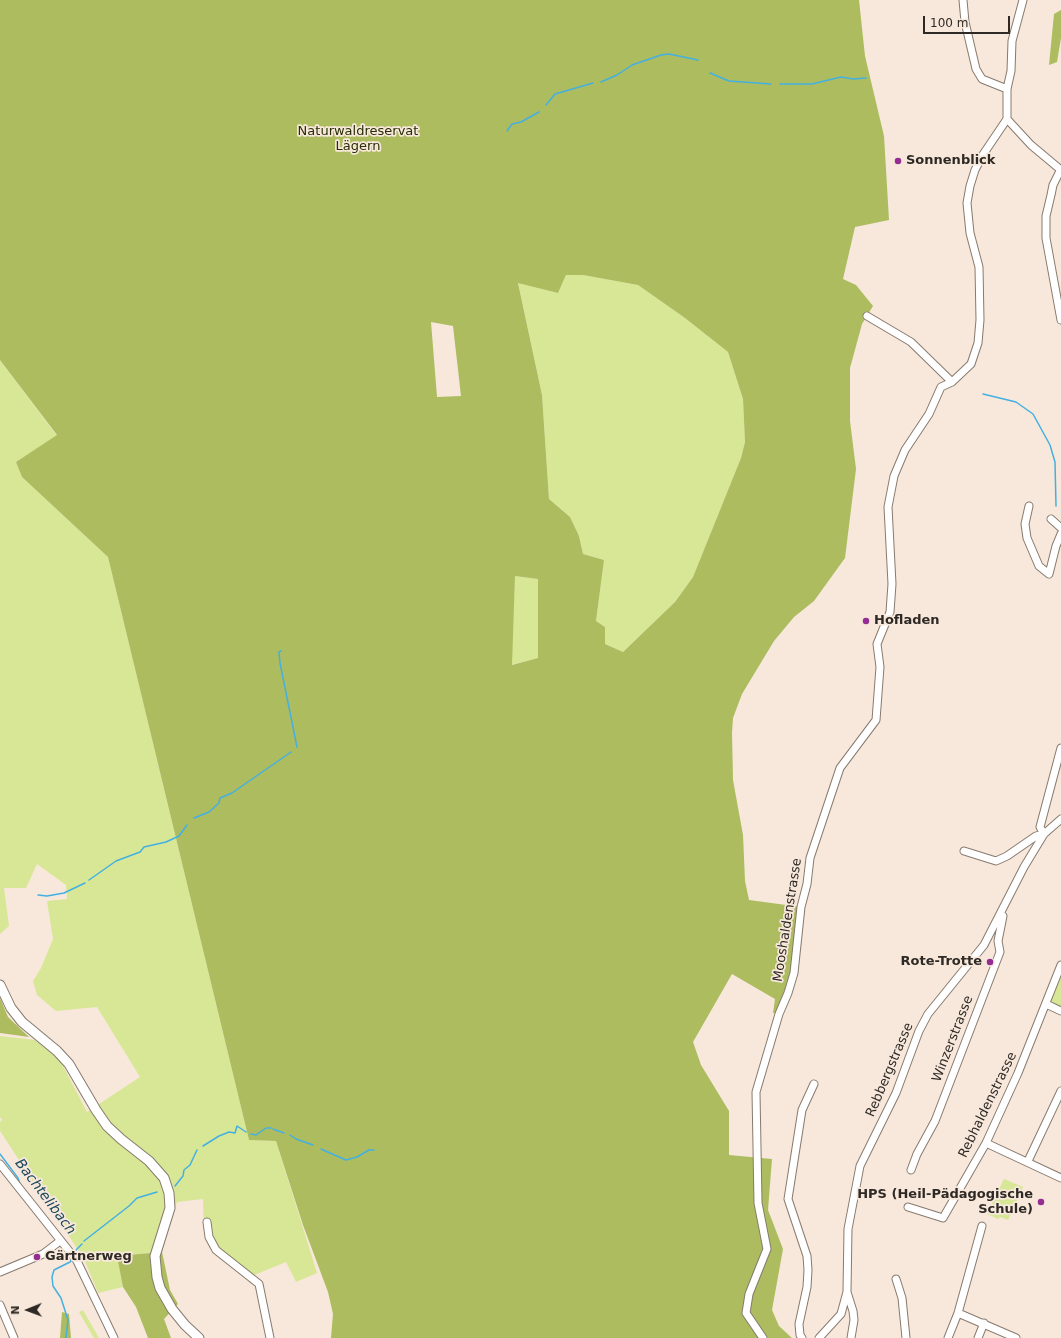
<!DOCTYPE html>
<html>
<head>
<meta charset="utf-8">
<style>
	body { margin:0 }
	#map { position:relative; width:1061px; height:1338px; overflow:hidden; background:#f7e8db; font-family:"DejaVu Sans",sans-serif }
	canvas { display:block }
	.north { position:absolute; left:8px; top:1290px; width:40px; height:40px; -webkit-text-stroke:3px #f7e8db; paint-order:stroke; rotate:269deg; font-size:11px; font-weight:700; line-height:16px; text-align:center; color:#2e2924 }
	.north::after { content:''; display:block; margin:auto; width:14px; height:18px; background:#2e2924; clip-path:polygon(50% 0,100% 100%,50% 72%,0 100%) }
	.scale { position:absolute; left:923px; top:16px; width:87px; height:18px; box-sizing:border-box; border:2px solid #2e2924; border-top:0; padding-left:5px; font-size:12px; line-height:14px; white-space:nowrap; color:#2e2924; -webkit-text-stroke:3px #f7e8db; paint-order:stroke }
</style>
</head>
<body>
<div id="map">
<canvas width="1061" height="1338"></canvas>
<div class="north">N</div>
<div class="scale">100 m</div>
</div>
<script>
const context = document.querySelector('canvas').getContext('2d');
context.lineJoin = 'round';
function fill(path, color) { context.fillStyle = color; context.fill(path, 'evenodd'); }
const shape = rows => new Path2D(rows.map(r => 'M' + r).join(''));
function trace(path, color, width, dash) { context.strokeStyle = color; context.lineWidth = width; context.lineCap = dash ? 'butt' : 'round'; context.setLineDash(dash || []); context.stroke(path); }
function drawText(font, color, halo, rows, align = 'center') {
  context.font = font + ' "DejaVu Sans",sans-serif'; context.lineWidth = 3.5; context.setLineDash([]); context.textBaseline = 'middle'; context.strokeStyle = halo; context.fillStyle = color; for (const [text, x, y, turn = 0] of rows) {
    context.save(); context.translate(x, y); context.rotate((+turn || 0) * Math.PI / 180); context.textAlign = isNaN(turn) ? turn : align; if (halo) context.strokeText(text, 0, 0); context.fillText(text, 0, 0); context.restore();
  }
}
fill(shape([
	[566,275,583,275,638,285,685,318,728,352,743,399,745,442,741,458,693,577,675,602,623,652,605,644,605,627,596,621,604,560,583,554,579,536,570,517,549,499,542,395,518,282,558,293],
	[0,360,57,436,16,462,22,477,108,557,249,1140,276,1141,317,1273,296,1282,286,1262,247,1278,214,1253,204,1232,203,1199,177,1202,162,1252,118,1256,123,1287,98,1293,84,1259,0,1131,0,1122,2,1120,0,1117,0,1036,35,1040,60,1060,87,1112,140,1077,97,1007,56,1011,37,995,33,981,41,968,53,939,47,901,67,899,66,885,37,864,26,888,4,888,9,926,0,934],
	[515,576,538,579,538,658,511,665],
	[1061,977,1061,1007,1050,1003],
	[1004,1179,1023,1187,1008,1220,1000,1217,998,1219,987,1214],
	[83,1310,99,1338,94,1338,79,1312]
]), '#d8e795');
fill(shape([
	[0,0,859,0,865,56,884,136,889,220,855,227,843,279,856,285,873,306,862,324,850,368,850,421,856,469,845,558,814,601,794,617,774,641,742,694,733,718,732,733,733,780,743,835,745,881,749,900,801,907,797,951,779,1014,773,1013,775,999,732,974,693,1042,701,1065,729,1111,729,1155,772,1159,768,1210,783,1249,772,1310,779,1326,792,1338,331,1338,333,1314,328,1292,303,1225,276,1141,249,1140,108,557,22,477,16,462,57,435,0,360],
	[566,275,583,275,638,285,685,318,728,352,743,399,745,442,741,458,693,577,675,602,623,652,605,644,605,627,596,621,604,560,583,554,579,536,570,517,549,499,542,395,518,283,558,293],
	[431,322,453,326,461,396,437,397],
	[515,576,538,579,538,658,512,665],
	[1061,10,1061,38,1057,62,1049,65,1054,14],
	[0,998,8,1017,29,1037,0,1033],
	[162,1252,170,1290,178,1304,164,1319,171,1338,148,1338,136,1307,123,1287,117,1256],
	[62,1312,69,1314,71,1338,60,1338]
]), '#acbc5e');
trace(shape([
	[710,73,729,81,771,84],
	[601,82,617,75,632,65,661,55,669,54,698,60],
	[780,84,812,84,841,77,853,79,866,78],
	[546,105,555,94,593,83],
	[507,131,512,124,521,122,539,112],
	[983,394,1016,402,1033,414,1050,445,1055,462,1056,506],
	[281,651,279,652,280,663,297,747],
	[194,818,209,812,219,803,220,798,232,793,291,752],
	[89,880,116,861,140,852,144,847,166,842,179,836,187,825],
	[38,895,47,896,64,893,85,883],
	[273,1129,284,1133],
	[251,1134,256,1135,266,1128,271,1128],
	[290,1135,296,1139,313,1145],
	[203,1146,219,1136,229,1132,235,1133,237,1126,246,1132],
	[321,1149,346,1160,357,1157,369,1150,374,1150],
	[0,1154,18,1178,20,1184],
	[175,1186,183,1176,184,1170,190,1165,197,1150],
	[84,1241,129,1206,137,1198,157,1192],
	[73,1251,74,1252,82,1244],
	[66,1338,68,1320,61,1298,53,1286,52,1277,54,1270,70,1262,72,1259]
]), '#44b0e2', 1.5);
const minor = shape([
	[963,0,965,22,976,69,982,79,1007,89],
	[1023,0,1012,41,1011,71,1007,89,1007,119,1031,145,1061,170],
	[1061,169,1053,185,1051,195,1046,216,1046,238,1061,320],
	[867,316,911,342,952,382],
	[1029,506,1025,524,1027,538,1039,566,1049,574,1056,546,1061,534],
	[1051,519,1061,528],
	[964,851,996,861,1007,856,1036,836,1044,834,1040,827,1061,748],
	[1046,1004,1061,1011],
	[986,1143,1061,1178],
	[1028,1161,1061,1091],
	[0,1164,77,1261,114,1338],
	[911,1170,917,1154,935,1121,1000,952,998,941,1003,916,1001,915],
	[908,1207,943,1218,986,1143,1018,1073,1061,965],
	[207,1222,209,1237,216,1250,259,1284,270,1338],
	[0,1272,43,1254,60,1241],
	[896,1279,902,1298,906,1338],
	[847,1292,853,1311,854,1320,851,1338],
	[0,1305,14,1338],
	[958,1313,1016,1338],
	[763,1338,746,1313,749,1294,767,1249,758,1203,756,1092,779,1014,788,993,794,973,801,907,807,884,810,858,840,768,876,720,880,667,877,644,890,612,892,584,888,507,894,476,905,450,929,414,941,387,952,382,971,364,978,343,980,320,979,267,970,233,967,203,970,186,975,170,982,156,1007,119],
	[802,1338,800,1335,799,1324,807,1287,808,1270,807,1256,788,1199,802,1110,814,1084],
	[819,1338,841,1314,847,1292,848,1229,860,1166,896,1093,919,1031,928,1014,984,945,1024,867,1044,834,1061,819],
	[948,1338,958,1313,982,1226],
	[978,1338,984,1323]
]);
const major = shape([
	[0,985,11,1008,22,1022,57,1051,69,1064,96,1110,107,1126,121,1139,149,1161,164,1178,169,1193,170,1208,155,1256,157,1277,160,1288,172,1309,185,1325,199,1338]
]);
trace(minor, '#877a6e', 9);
trace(major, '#877a6e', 11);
trace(minor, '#fff', 7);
trace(major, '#fff', 9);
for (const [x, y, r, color] of [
	[898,161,4,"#942d91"],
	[866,621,4,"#942d91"],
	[990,962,4,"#942d91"],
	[1041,1202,4,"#942d91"],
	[37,1257,4,"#942d91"]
]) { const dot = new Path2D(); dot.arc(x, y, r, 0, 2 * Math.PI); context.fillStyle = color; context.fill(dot); trace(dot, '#f7e8db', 1.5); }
drawText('13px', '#282e05', '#f7e8db', [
	["Naturwaldreservat",358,132],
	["Lägern",358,147]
]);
drawText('bold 13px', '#2e2924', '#f7e8db', [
	["Sonnenblick",906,161],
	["Hofladen",874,621],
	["Rote-Trotte",982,962,"right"],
	["HPS (Heil-Pädagogische",1033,1195,"right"],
	["Schule)",1033,1210,"right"],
	["Gärtnerweg",45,1257]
], 'left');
drawText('13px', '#2e2924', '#f7e8db', [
	["Mooshaldenstrasse",788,920,-81],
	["Winzerstrasse",953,1039,-69],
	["Rebbergstrasse",890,1070,-67],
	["Rebhaldenstrasse",988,1105,-64]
]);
drawText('italic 14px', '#1a475c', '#f7e8db', [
	["Bachtelibach",45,1197,53]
]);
</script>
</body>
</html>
